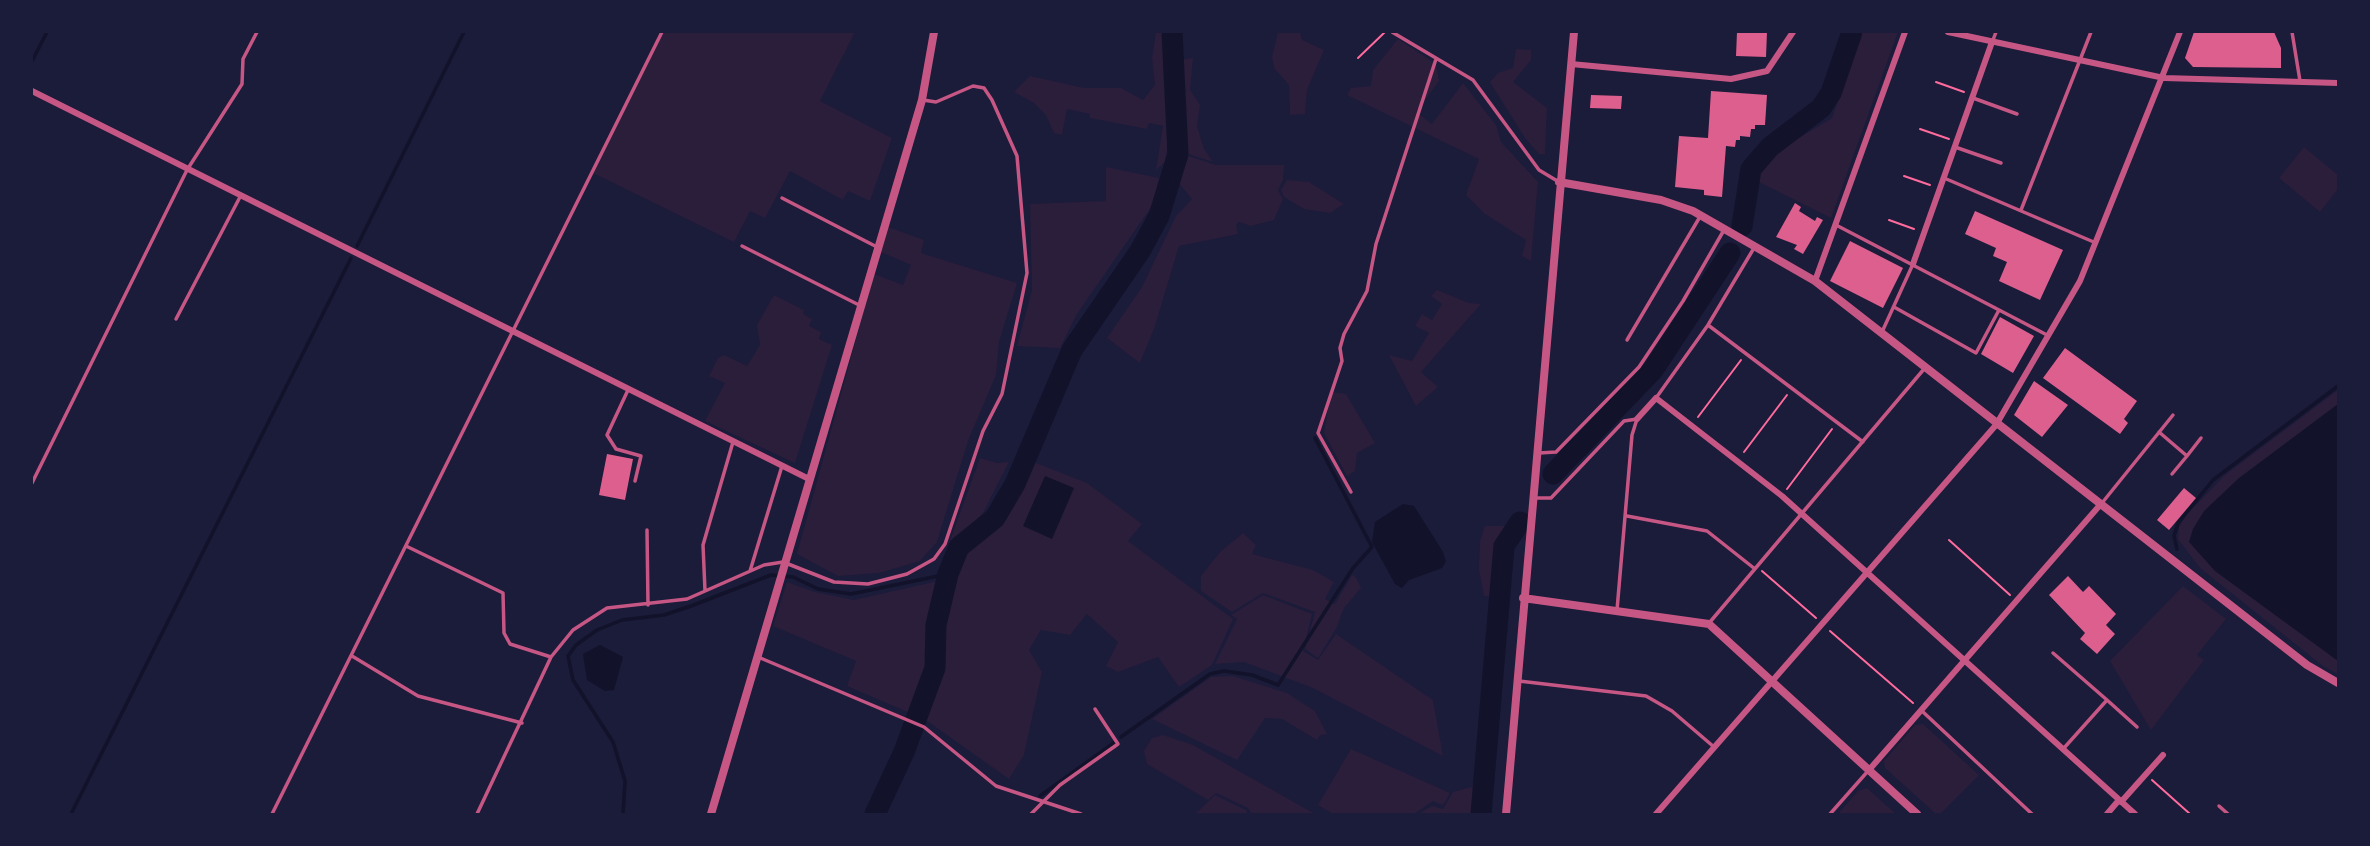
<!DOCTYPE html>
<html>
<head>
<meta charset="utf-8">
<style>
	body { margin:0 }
	#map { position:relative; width:2370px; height:846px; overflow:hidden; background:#1b1b3a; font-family:"Alegreya Sans",sans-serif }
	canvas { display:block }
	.frame { position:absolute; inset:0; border:33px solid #1b1b3a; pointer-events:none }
</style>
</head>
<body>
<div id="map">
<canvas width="2370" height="846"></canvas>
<div class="frame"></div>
</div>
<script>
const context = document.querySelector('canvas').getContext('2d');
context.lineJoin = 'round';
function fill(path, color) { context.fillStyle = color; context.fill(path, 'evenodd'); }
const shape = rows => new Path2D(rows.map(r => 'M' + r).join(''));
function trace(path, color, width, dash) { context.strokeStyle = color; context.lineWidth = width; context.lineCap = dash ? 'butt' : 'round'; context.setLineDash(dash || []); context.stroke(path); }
fill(shape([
	[664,32,855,32,820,101,892,138,870,201,848,191,843,200,790,171,765,218,750,211,734,242,593,173],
	[1156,32,1165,32,1171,125,1165,162,1156,170,1163,126,1149,123,1147,129,1090,118,1090,114,1067,109,1062,135,1054,133,1046,115,1034,103,1014,92,1030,76,1084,88,1121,88,1143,100,1155,85,1152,58],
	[1278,32,1300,32,1302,40,1324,50,1307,90,1305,114,1290,115,1289,85,1274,68,1272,57],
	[1862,32,1898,32,1831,218,1757,181,1761,168,1771,155,1832,118],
	[1398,39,1436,64,1439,81,1416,112,1432,124,1463,83,1496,125,1501,142,1538,182,1531,261,1522,256,1526,240,1485,214,1466,195,1479,159,1347,95,1351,88,1371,86,1373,70],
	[1516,49,1531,50,1531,60,1513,82,1547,108,1545,154,1539,154,1525,138,1490,82,1498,73,1513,68],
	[1193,58,1190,90,1200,105,1197,126,1204,149,1213,162,1185,153,1179,60],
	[2304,147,2338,175,2338,189,2320,212,2279,178],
	[1188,156,1216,165,1284,165,1283,180,1278,190,1283,199,1274,220,1251,226,1239,222,1236,225,1238,234,1179,246,1155,326,1140,363,1107,338,1142,287,1176,216,1192,199,1178,182],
	[1106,167,1159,178,1154,203,1077,314,1060,348,1017,346,1032,290,1030,204,1106,201],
	[1287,180,1309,182,1344,204,1330,213,1304,209,1284,197,1281,190],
	[888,227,924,240,921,253,1017,283,999,342,996,375,968,441,937,542,920,561,879,573,838,576,797,554,874,274,903,285,911,265,881,252],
	[1437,290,1469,303,1481,304,1421,372,1438,387,1416,406,1389,355,1412,361,1429,333,1415,326,1422,314,1432,320,1442,304,1431,296],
	[774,295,804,310,803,314,812,319,809,326,821,332,819,339,832,345,795,463,705,421,725,383,709,376,718,358,724,355,747,366,760,345,757,325],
	[2338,390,2338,674,2323,666,2200,568,2178,539,2179,527,2187,514,2225,475],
	[1331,392,1346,394,1375,443,1357,453,1355,471,1347,476,1324,433],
	[980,458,997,463,1009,462,983,513,950,549,948,546],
	[1031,461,1087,483,1142,524,1128,541,1233,619,1212,665,1179,687,1158,657,1118,672,1106,666,1118,642,1087,614,1070,635,1041,630,1029,650,1042,672,1024,755,1009,779,923,718,943,670,943,624,955,576,966,554,1002,519,1024,483],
	[1485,526,1511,526,1503,597,1484,596,1479,570,1480,541],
	[1243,533,1256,545,1252,554,1313,570,1334,582,1325,599,1335,604,1352,575,1356,577,1361,588,1344,608,1336,629,1318,658,1305,649,1315,612,1263,593,1232,612,1201,591,1201,576,1220,552],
	[938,581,926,624,928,670,910,713,847,686,856,661,773,626,787,582,815,592,854,600],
	[2183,586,2226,619,2197,655,2204,660,2151,730,2110,661],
	[1263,595,1312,614,1303,651,1318,660,1336,634,1433,700,1443,756,1313,688,1244,662,1215,664,1237,619,1231,615],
	[1233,676,1287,693,1315,711,1327,734,1320,735,1317,740,1282,719,1265,718,1237,760,1152,719,1211,677],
	[1923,724,1979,775,1940,814,1936,814,1885,768,1884,761,1915,725],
	[1163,735,1193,745,1315,814,1252,814,1248,808,1216,793,1208,800,1147,764,1144,751,1152,738],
	[1351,749,1450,793,1443,805,1433,801,1414,814,1333,814,1318,805],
	[1479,785,1477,814,1418,814,1432,806,1443,809,1453,792],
	[1867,788,1896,814,1838,814,1858,791],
	[1215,795,1246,810,1248,814,1195,814]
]), '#2a1e3b');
fill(shape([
	[2338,404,2338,661,2215,571,2189,542,2193,529,2204,511,2239,478],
	[1045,476,1074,488,1052,539,1023,526],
	[1403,504,1414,506,1443,552,1446,561,1442,568,1409,580,1402,588,1395,584,1372,542,1375,522],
	[600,645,623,657,614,690,605,691,587,680,583,654]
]), '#12122b');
trace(shape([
	[32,61,47,32],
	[357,246,464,32],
	[2177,549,2174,536,2178,523,2213,480,2338,386],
	[1121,737,1210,674,1224,671,1252,675,1278,685,1353,568,1372,547,1315,438],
	[1040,796,1115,742],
	[71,814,351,258],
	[623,814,625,781,613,742,573,680,568,656,576,645,597,630,622,620,664,615,691,606,771,575,793,577,818,589,851,594,948,574]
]), '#12122b', 3.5);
trace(shape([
	[1742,226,1751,169,1770,147,1821,108,1831,93,1852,32],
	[1553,474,1653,370,1730,253],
	[875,814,904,752,935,668,936,625,948,574,959,547,995,518,1015,484,1072,350,1140,251,1159,216,1178,154,1172,32],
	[1481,814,1504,546,1520,522]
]), '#12122b', 21);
fill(shape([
	[1737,32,1767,32,1766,57,1736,56],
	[2194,32,2274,32,2281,48,2281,68,2193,67,2185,58],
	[1711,91,1767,95,1765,125,1755,125,1755,129,1751,129,1750,137,1740,136,1740,140,1736,140,1735,147,1726,146,1722,197,1704,195,1704,190,1675,187,1679,136,1708,138],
	[1591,95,1622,96,1621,109,1590,108],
	[1795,203,1801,207,1799,211,1815,221,1817,217,1823,220,1803,254,1794,249,1797,245,1776,237],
	[1975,211,2063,250,2040,300,1999,281,2007,262,1993,256,1996,248,1965,234],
	[1850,241,1903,268,1883,308,1830,281],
	[2000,317,2034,336,2013,373,1981,354],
	[2065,348,2137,401,2124,419,2128,423,2120,434,2043,378],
	[2034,381,2068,405,2042,437,2014,415],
	[607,454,633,459,625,500,599,495],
	[2184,488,2196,498,2169,530,2157,520],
	[2068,576,2083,592,2089,586,2116,614,2106,625,2115,634,2097,654,2080,639,2085,633,2049,595]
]), '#dd5f8e');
trace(shape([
	[1358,58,1385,32],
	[1936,82,1964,92],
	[1920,129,1949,139],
	[1904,176,1930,185],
	[1889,220,1914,229],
	[1698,417,1741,360],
	[1744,452,1787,395],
	[1787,489,1832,429],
	[1949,540,2010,595],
	[1762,571,1816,618],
	[1830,631,1913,703],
	[2152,780,2190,814]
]), '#ff6b9d', 2);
trace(shape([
	[1392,32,1473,80,1539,170,1559,182],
	[2292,32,2300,81],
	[1993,40,1996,32],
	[1973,98,2017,114],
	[1955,147,2001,163],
	[1944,178,2096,243],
	[782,198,877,247],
	[2021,210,2091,32],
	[1836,225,2047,335],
	[742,246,861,306],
	[1894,307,1976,353,1999,310],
	[176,319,240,197],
	[1708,325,1863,442],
	[1882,332,1913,264],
	[1627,340,1701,215],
	[628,390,607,435,616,449,641,456,635,481],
	[1656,398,1708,325,1754,248],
	[2159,432,2187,456,2201,438],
	[1539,453,1556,452,1639,367,1683,301,1724,230],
	[2172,474,2187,456],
	[32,483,187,170,242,84,243,59,257,32],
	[1351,492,1318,433,1342,361,1340,348,1344,334,1367,291,1376,244,1436,59],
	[1534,498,1551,498,1624,421,1637,419,1632,435,1617,610],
	[2102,503,2173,415],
	[1627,516,1707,531,1755,569],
	[647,530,648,605],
	[406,546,503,593,504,633,510,644,551,657],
	[750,571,782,466],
	[705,591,703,545,733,442],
	[1710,622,1924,369],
	[2053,653,2107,700,2064,748],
	[352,656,418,696,522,723],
	[758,657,924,727,996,786,1081,814],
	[1519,681,1646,696,1672,711,1714,747],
	[2107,700,2137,727],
	[1922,711,2032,814],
	[2219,806,2228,814],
	[272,814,662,32],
	[477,814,551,657,573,630,607,608,687,599,764,565,783,562,834,582,868,584,907,574,934,559,945,544,983,431,1002,394,1027,273,1017,156,992,100,984,88,973,86,936,102,923,100],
	[1031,814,1060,785,1118,744,1095,709],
	[1830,814,1868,771]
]), '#c65784', 3.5);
trace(shape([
	[1948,32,2164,78,2338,83],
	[1571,64,1731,79,1767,71,1793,32],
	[32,91,809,479],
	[1913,264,1992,42],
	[1815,281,1905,32],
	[1637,419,1656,398,1782,496,2135,814],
	[1869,770,2100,505],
	[2121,802,2163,755],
	[1656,814,1996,425,2080,281,2180,32],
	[2107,814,2119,800]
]), '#c65784', 6);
trace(shape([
	[1559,182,1661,200,1693,211,1815,281,2307,665,2338,683],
	[1523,598,1709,624,1917,814],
	[711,814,922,100,934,32],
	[1506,814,1574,32]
]), '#c65784', 8);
</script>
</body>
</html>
